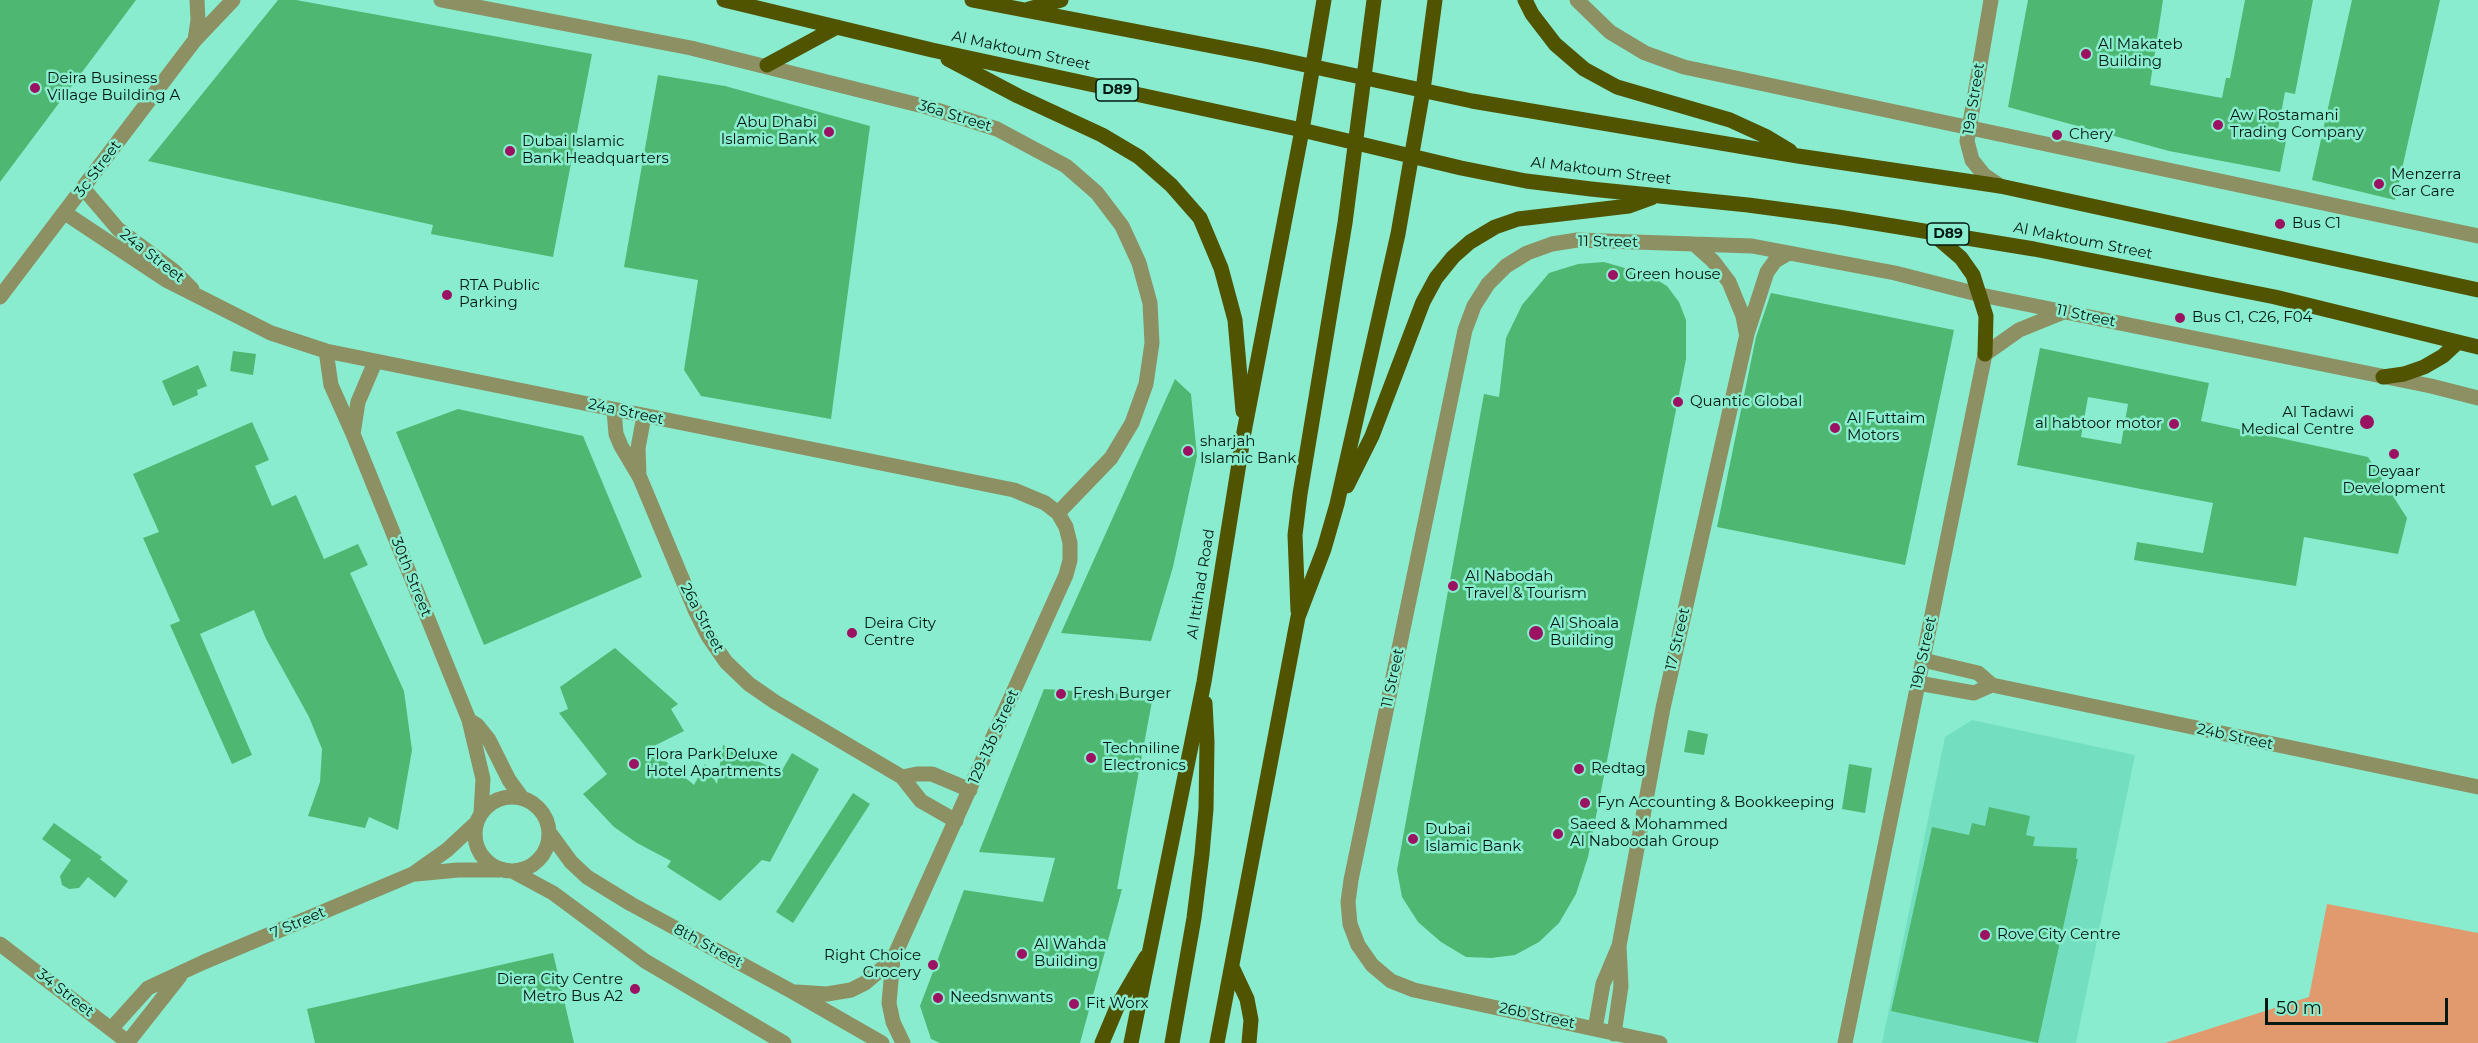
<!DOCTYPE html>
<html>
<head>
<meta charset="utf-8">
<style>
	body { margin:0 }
	#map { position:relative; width:2478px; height:1043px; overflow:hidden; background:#89ecce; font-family:Montserrat,sans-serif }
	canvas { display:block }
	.scale { position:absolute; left:2265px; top:998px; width:183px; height:27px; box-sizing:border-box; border:3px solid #001911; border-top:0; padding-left:8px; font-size:18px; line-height:21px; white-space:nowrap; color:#001911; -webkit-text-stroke:4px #89ecce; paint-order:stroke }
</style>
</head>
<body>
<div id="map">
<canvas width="2478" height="1043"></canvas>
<div class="scale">50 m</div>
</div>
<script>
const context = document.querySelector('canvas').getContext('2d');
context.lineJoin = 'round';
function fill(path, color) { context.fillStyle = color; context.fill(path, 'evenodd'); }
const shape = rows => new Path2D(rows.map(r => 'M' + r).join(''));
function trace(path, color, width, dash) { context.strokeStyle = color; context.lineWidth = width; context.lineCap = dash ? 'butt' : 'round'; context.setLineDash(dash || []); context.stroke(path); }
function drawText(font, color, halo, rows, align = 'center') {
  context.font = font + ' Montserrat,sans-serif'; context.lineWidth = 5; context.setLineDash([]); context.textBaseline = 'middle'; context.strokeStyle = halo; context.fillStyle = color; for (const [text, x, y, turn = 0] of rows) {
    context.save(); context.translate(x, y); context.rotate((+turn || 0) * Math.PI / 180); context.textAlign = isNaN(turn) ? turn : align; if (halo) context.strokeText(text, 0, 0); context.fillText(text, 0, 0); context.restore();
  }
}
fill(shape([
	[1972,720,2135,755,2076,1043,1882,1043,1945,737]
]), '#73dfc0');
fill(shape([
	[2327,904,2478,933,2478,1043,2165,1043,2309,997]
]), '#e19a6e');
fill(shape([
	[0,0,136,0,0,182],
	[278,0,296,0,592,54,553,257,431,234,433,225,148,161],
	[2028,0,2163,0,2150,85,2222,98,2226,78,2230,78,2245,0,2313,0,2295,94,2285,92,2276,140,2286,141,2280,172,2169,151,2008,107],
	[2352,0,2440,0,2395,200,2312,180],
	[658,75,725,86,870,126,831,419,701,396,684,370,698,280,624,267],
	[1604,262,1649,275,1667,286,1679,302,1686,320,1686,359,1588,857,1576,894,1559,923,1539,942,1515,955,1491,958,1466,957,1441,942,1418,922,1402,897,1397,870,1484,394,1499,397,1506,338,1522,305,1549,273,1578,264],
	[1771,293,1954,330,1905,565,1717,527,1756,337],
	[2040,348,2209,383,2201,421,2368,457,2407,518,2398,554,2304,537,2296,586,2134,560,2137,542,2203,553,2213,503,2017,465],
	[2088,397,2128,404,2121,444,2081,437],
	[233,351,256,354,253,375,230,371],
	[198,365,207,386,197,390,198,395,173,406,162,381],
	[1175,379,1191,394,1197,456,1173,567,1151,641,1061,633],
	[458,409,583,436,642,577,484,645,396,432],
	[252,422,269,460,255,466,272,506,296,495,324,559,358,544,368,565,350,573,404,691,412,750,398,830,369,817,365,828,308,816,320,782,322,749,309,717,266,639,254,610,200,634,252,755,232,764,170,625,180,621,143,538,159,532,133,474],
	[615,648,678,704,671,709,684,731,650,748,694,785,705,764,717,784,723,745,781,772,792,753,819,769,770,862,762,860,720,901,667,867,671,861,637,843,614,827,583,794,607,774,559,713,568,709,560,687],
	[1044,689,1153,696,1117,889,1122,889,1080,1043,940,1043,931,1039,920,1006,964,890,1043,902,1055,858,979,852],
	[1688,730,1708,734,1704,755,1684,752],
	[1849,764,1872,768,1865,813,1842,809],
	[853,793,870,804,793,923,776,912],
	[1989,807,2030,816,2026,835,2035,837,2033,846,2077,848,2076,859,2078,859,2038,1043,1891,1011,1932,827,1969,835,1972,823,1985,826],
	[54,823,102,857,100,859,128,881,115,898,88,877,79,888,69,889,62,885,60,876,71,860,42,839],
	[553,953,574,1043,315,1043,307,1009]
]), '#4eb873');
trace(shape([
	[441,0,691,48,927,107,997,129,1066,166,1097,193,1122,226,1139,263,1150,303,1152,343,1146,384,1132,423,1111,458,1058,513],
	[1577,0,1610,32,1645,53,1684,67,2478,236],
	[1991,0,1967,141,1972,160,1984,175,2000,186],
	[195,40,198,20,197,0],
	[83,188,118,229,174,271,192,289],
	[65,213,166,280,271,333,326,351,1014,490,1045,503,1058,513,1066,527,1070,543,1070,560,1066,575,893,959,889,1003,893,1022,903,1043],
	[1694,244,1713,261,1729,282,1743,316,1746,332],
	[0,297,195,40,233,0],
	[326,351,331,385,353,434,469,720,483,779,481,813],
	[614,410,616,434,621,446,640,478,696,612,708,636,726,662,749,684,775,702,902,777,921,801,956,821],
	[353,434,358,402,375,362],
	[639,475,638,448,644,416],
	[1923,660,1978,673,1992,685,2478,787],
	[1918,683,1974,693,1992,685],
	[469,720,477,725,489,740,509,780,522,798],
	[902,777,917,774,932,774,970,790],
	'475 834a37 37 0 1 1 74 0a37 37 0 1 1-74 0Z',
	[549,832,571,862,587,877,631,904,793,992,882,1043],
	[514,872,553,893,645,961,784,1043],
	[416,874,458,870,500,870],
	[0,944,129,1043],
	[796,992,827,994,851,990,865,983,893,959],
	[111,1029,148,988,204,962,413,874,447,850,476,823],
	[1595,1029,1603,984,1619,946,1663,708,1747,334,1767,272,1775,261,1787,254],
	[1614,1034,1621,986,1619,946],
	[128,1042,180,976],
	[1660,1043,1414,990,1391,981,1372,965,1358,945,1350,924,1348,902,1351,880,1465,330,1474,306,1488,284,1506,266,1527,253,1552,244,1577,240,1752,246,1895,273,1981,295,2431,386,2478,398],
	[1845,1043,1985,354,2019,330,2066,311]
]), '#8c9063', 15);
trace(shape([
	[724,0,932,50,1302,130,1461,168,1526,181,1591,189,1748,205,1838,217,2034,249,2275,297,2478,347],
	[972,0,1264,56,1472,101,1798,156,2000,186,2478,290],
	[1525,0,1532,14,1555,44,1584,69,1617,87,1730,120,1765,136,1790,151],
	[1029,9,1061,0],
	[948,59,1018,96,1102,135,1139,157,1171,185,1200,218,1221,268,1235,320,1243,411],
	[767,65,837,27],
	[1933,234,1961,258,1973,275,1986,316,1985,354],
	[2383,377,2404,374,2424,367,2443,356,2458,342],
	[1347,486,1372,436,1423,302,1436,278,1453,257,1470,242,1495,227,1518,219,1629,206,1651,198],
	[1298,611,1295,535,1300,494,1345,223,1374,0],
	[1232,967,1247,999,1251,1020,1249,1043],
	[1102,1043,1118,1005,1146,957],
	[1131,1043,1204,682,1244,432,1302,130,1324,0],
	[1172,1043,1194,918,1202,854,1206,809,1207,742,1205,703],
	[1217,1043,1298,617,1324,549,1337,504,1398,234,1423,90,1435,0]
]), '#505400', 15);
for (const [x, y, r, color] of [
	[2086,54,6,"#9c1262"],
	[35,88,6,"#9c1262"],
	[2218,125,6,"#9c1262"],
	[829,132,6,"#9c1262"],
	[2057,135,6,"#9c1262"],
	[510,151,6,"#9c1262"],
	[2379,184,6,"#9c1262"],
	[2280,224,6,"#9c1262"],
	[1613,275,6,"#9c1262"],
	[447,295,6,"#9c1262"],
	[2180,318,6,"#9c1262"],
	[1678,402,6,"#9c1262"],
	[2367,422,8,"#9c1262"],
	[2174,424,6,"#9c1262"],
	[1835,428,6,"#9c1262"],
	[1188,451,6,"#9c1262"],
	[2394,454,6,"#9c1262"],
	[1453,586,6,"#9c1262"],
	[852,633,6,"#9c1262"],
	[1536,633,8,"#9c1262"],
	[1061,694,6,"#9c1262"],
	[1091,758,6,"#9c1262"],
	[634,764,6,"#9c1262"],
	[1579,769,6,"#9c1262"],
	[1585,803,6,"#9c1262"],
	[1558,834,6,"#9c1262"],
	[1413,839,6,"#9c1262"],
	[1985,935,6,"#9c1262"],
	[1022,954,6,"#9c1262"],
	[933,965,6,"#9c1262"],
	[635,989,6,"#9c1262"],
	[938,998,6,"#9c1262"],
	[1074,1004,6,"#9c1262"]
]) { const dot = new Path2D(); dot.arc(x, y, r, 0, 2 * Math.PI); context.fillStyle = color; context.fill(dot); trace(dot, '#89ecce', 2); }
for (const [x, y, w] of [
	[1117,90,42],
	[1948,234,42]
]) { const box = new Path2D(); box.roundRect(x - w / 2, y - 11, w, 22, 4.5); context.fillStyle = '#89ecce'; context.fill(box); trace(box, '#001911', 1.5); }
drawText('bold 14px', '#001911', null, [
	["D89",1117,90],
	["D89",1948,234]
]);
drawText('15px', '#001911', '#89ecce', [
	["Al Makateb",2098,45],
	["Building",2098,62],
	["Deira Business",47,79],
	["Village Building A",47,96],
	["Aw Rostamani",2230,116],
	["Trading Company",2230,133],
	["Abu Dhabi",817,123,"right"],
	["Islamic Bank",817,140,"right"],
	["Chery",2069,135],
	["Dubai Islamic",522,142],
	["Bank Headquarters",522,159],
	["Menzerra",2391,175],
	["Car Care",2391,192],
	["Bus C1",2292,224],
	["Green house",1625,275],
	["RTA Public",459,286],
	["Parking",459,303],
	["Bus C1, C26, F04",2192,318],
	["Quantic Global",1690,402],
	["Al Tadawi",2354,413,"right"],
	["Medical Centre",2354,430,"right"],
	["Al Futtaim",1847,419],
	["Motors",1847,436],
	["al habtoor motor",2162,424,"right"],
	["sharjah",1200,442],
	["Islamic Bank",1200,459],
	["Deyaar",2394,472,"center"],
	["Development",2394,489,"center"],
	["Al Nabodah",1465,577],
	["Travel & Tourism",1465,594],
	["Deira City",864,624],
	["Centre",864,641],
	["Al Shoala",1550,624],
	["Building",1550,641],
	["Fresh Burger",1073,694],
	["Techniline",1103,749],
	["Electronics",1103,766],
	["Flora Park Deluxe",646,755],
	["Hotel Apartments",646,772],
	["Redtag",1591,769],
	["Fyn Accounting & Bookkeeping",1597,803],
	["Saeed & Mohammed",1570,825],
	["Al Naboodah Group",1570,842],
	["Dubai",1425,830],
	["Islamic Bank",1425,847],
	["Rove City Centre",1997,935],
	["Al Wahda",1034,945],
	["Building",1034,962],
	["Right Choice",921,956,"right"],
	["Grocery",921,973,"right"],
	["Diera City Centre",623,980,"right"],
	["Metro Bus A2",623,997,"right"],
	["Needsnwants",950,998],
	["Fit Worx",1086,1004]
], 'left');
drawText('15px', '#001911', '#89ecce', [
	["Al Maktoum Street",1021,51,12],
	["19a Street",1974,99,-81],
	["36a Street",955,116,17],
	["3c Street",98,169,-53],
	["Al Maktoum Street",1601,171,7],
	["Al Maktoum Street",2083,241,11],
	["11 Street",1608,242,1],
	["24a Street",152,256,38],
	["11 Street",2086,316,12],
	["24a Street",626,412,12],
	["30th Street",411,577,68],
	["Al Ittihad Road",1201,584,-81],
	["26a Street",702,618,62],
	["17 Street",1678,639,-77],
	["19b Street",1924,653,-78],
	["11 Street",1393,678,-78],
	["129-13b Street",994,737,-66],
	["24b Street",2235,737,12],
	["7 Street",298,923,-23],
	["8th Street",708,946,28],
	["34 Street",65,993,38],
	["26b Street",1537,1016,12]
]);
</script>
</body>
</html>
